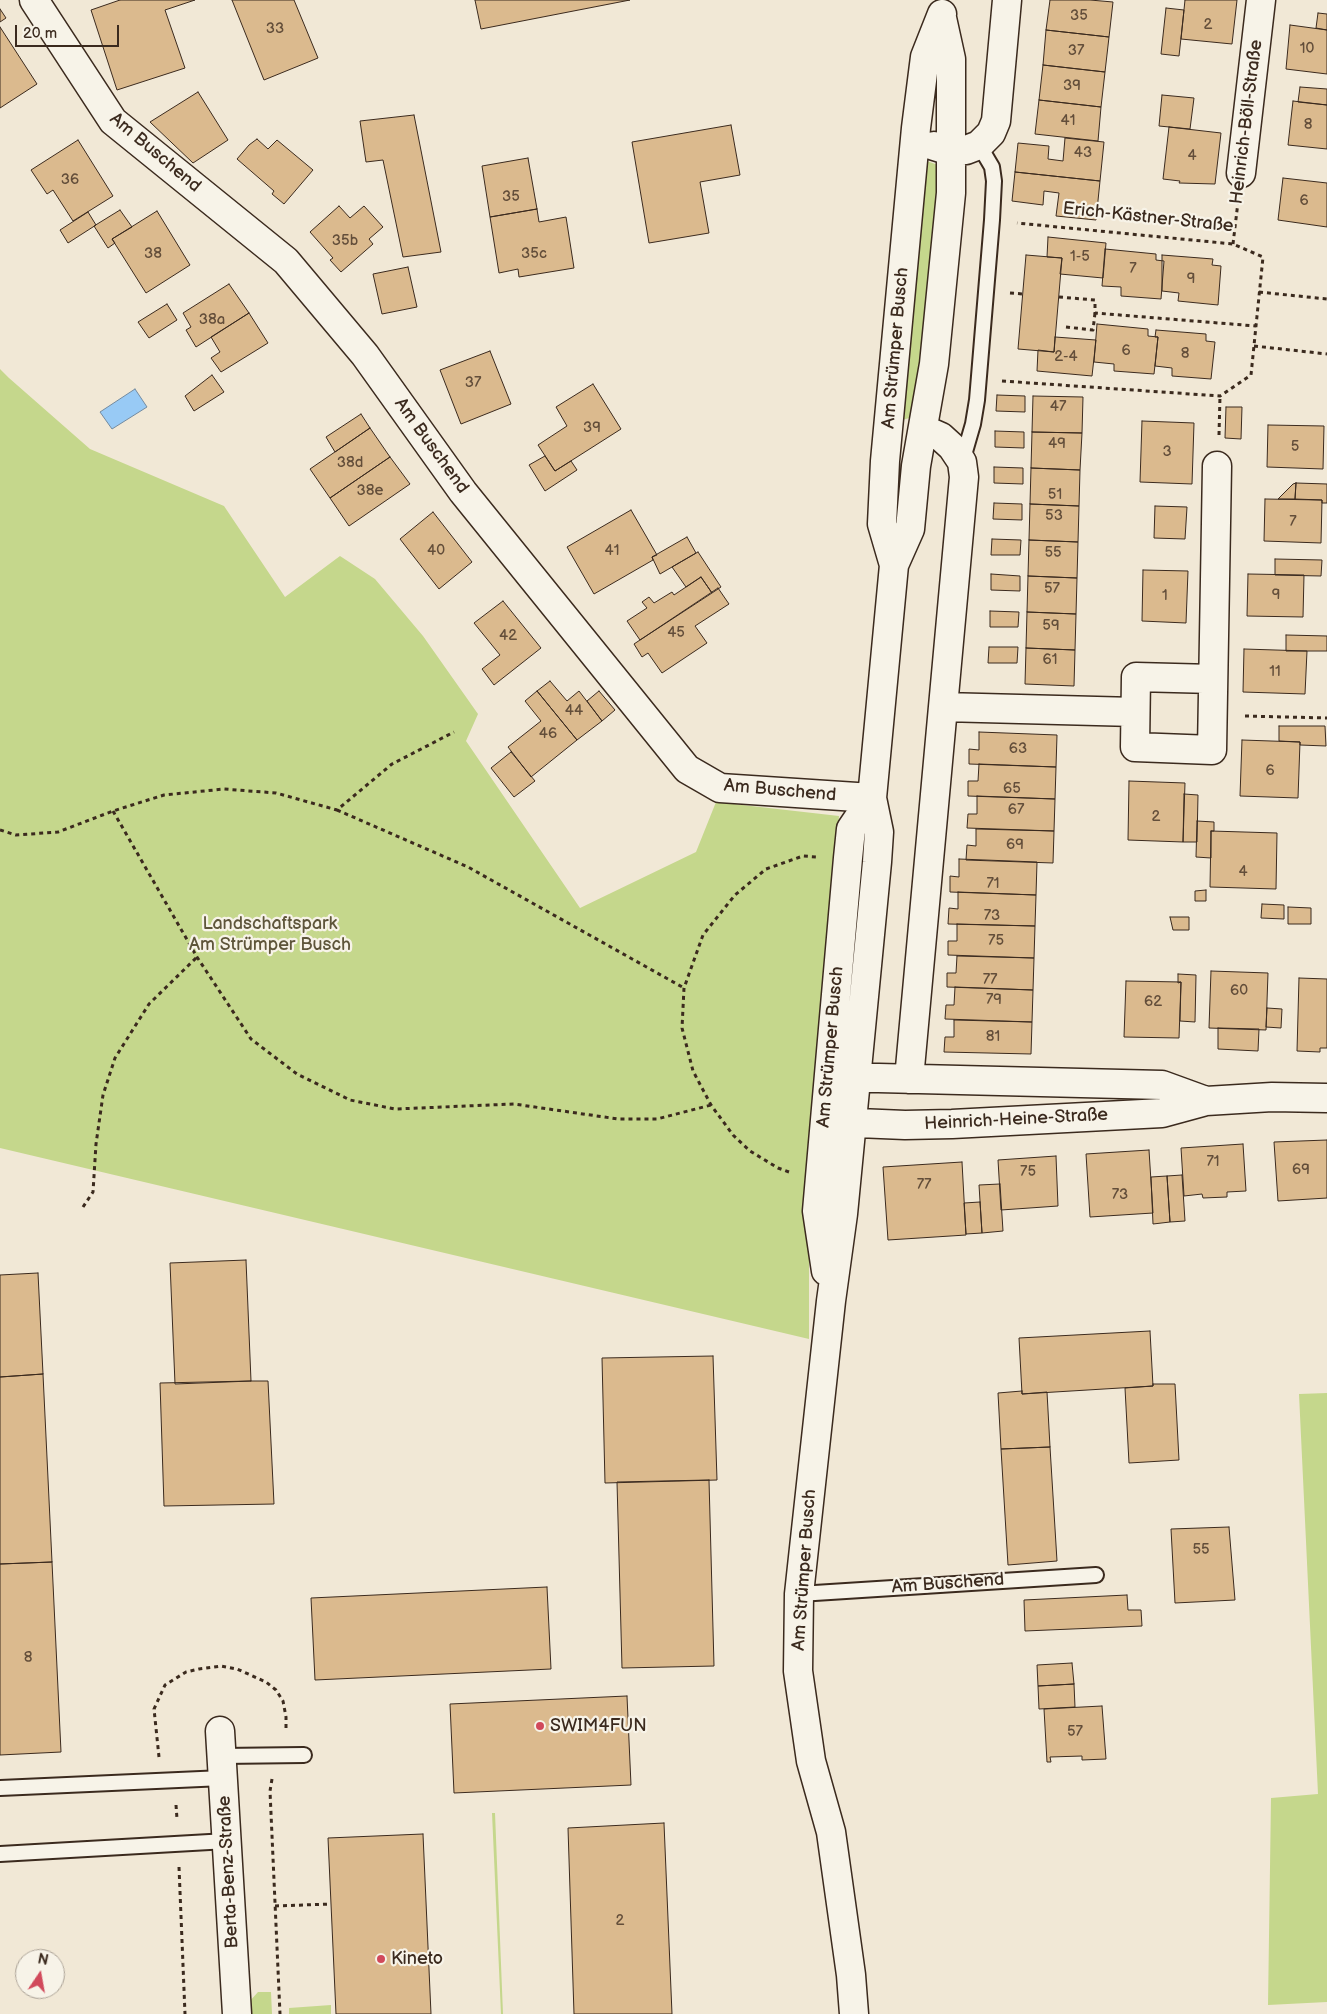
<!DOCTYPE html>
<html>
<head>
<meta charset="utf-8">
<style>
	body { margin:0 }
	#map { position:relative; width:1327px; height:2014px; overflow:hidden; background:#f1e8d6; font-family:"Balsamiq Sans",sans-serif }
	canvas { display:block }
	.north { position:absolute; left:15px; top:1949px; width:50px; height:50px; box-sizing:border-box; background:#f7f3e8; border:1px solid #aca397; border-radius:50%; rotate:12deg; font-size:14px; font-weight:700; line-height:20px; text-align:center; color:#3b2a1e }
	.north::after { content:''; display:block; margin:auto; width:18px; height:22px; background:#d1495b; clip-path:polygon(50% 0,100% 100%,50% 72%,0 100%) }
	.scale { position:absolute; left:15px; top:25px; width:104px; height:22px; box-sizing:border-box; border:2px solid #3b2a1e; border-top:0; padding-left:6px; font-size:15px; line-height:18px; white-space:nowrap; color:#3b2a1e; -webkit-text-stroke:4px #f7f3e8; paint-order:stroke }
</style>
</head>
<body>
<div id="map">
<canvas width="1327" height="2014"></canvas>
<div class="north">N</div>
<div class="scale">20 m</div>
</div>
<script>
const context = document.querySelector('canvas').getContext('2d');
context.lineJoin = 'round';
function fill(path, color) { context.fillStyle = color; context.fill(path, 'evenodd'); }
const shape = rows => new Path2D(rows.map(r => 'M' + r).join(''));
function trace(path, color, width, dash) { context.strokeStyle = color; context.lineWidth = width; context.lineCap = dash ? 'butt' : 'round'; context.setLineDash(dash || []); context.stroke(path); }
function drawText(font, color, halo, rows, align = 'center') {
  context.font = font + ' "Balsamiq Sans",sans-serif'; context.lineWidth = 4.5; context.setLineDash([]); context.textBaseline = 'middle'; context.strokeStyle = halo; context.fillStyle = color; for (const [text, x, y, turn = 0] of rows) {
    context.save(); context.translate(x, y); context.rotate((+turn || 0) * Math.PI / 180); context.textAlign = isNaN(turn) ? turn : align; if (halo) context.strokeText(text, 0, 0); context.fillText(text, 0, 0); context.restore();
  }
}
fill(shape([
	[924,160,938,165,942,189,916,416,899,421],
	[0,369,9,378,90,449,224,506,285,597,340,556,375,579,423,636,478,714,466,741,580,908,696,852,716,802,839,816,809,1224,809,1339,0,1148],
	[1327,1393,1327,2002,1268,2005,1271,1798,1318,1794,1299,1394],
	[492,1813,495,1813,503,2014,501,2014],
	[258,1992,271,1992,272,2014,251,2014,249,2002],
	[331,2005,331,2014,289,2014,289,2008]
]), '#c5d78c');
const water = shape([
	[135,389,147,407,112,429,100,412,135,389]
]);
fill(water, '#98caf5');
trace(water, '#738a9f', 1);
const building = shape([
	[120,0,195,0,165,10,185,68,117,90,91,10,120,0],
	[232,0,294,0,318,58,264,80,232,0],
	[475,0,630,0,481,29,475,0],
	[1050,0,1090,0,1113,2,1109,37,1046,30,1050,0],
	[1185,0,1237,0,1232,44,1181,39,1185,0],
	[1166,8,1184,10,1179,56,1161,54,1166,8],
	[0,9,6,18,0,22,0,9],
	[1318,13,1327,14,1327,30,1316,28,1318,13],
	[1290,25,1327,30,1327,74,1286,69,1290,25],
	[0,27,37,84,0,108,0,27],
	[1046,30,1109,37,1105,72,1043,65,1046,30],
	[1043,65,1105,72,1101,107,1039,100,1043,65],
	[1300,87,1327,89,1327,105,1298,102,1300,87],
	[198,92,228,140,193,163,150,122,198,92],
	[1162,95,1194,98,1190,129,1159,126,1162,95],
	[1039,100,1101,107,1098,141,1035,134,1039,100],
	[1293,101,1327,105,1327,149,1288,145,1293,101],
	[414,115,441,252,403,257,383,160,366,162,360,121,414,115],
	[731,125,740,175,700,182,709,233,649,243,632,142,731,125],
	[1169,127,1221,133,1215,184,1179,183,1180,181,1163,179,1169,127],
	[1065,138,1104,142,1100,181,1015,172,1018,143,1049,146,1048,159,1063,161,1065,138],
	[257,139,268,149,277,140,313,170,284,204,272,194,274,191,237,159,249,145,257,139],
	[78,140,113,196,73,221,53,190,47,194,31,170,78,140],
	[528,158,537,209,490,217,482,166,528,158],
	[1015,172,1100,181,1096,220,1056,216,1059,193,1044,191,1043,205,1012,201,1015,172],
	[1283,178,1327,183,1327,227,1278,220,1283,178],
	[339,206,350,218,364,206,383,227,369,239,373,244,341,272,330,260,333,258,310,232,339,206],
	[537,209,539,222,566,217,574,268,519,277,518,269,499,273,490,217,537,209],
	[120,210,132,227,112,239,115,243,108,248,94,226,120,210],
	[157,211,190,265,146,293,112,239,157,211],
	[88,212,96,225,68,243,60,230,88,212],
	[1048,237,1106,243,1103,278,1060,274,1062,258,1047,257,1048,237],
	[1105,249,1156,254,1156,260,1164,261,1161,299,1121,296,1121,287,1102,286,1105,249],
	[1026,255,1062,258,1054,352,1018,349,1026,255],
	[1162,255,1213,259,1212,265,1221,266,1218,305,1178,301,1179,293,1162,291,1162,255],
	[408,267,417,307,382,314,373,274,408,267],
	[229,284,249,313,196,347,186,330,191,327,183,313,229,284],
	[167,304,177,320,149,338,138,322,167,304],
	[249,313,268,343,221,372,211,358,220,352,211,337,249,313],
	[1097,324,1148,329,1148,336,1158,337,1154,374,1114,371,1114,364,1094,362,1097,324],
	[1156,330,1206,334,1206,341,1215,342,1211,379,1172,376,1172,368,1155,366,1158,337,1155,337,1156,330],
	[1055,337,1096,340,1092,376,1037,371,1038,350,1054,352,1055,337],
	[490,351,511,404,461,424,440,370,490,351],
	[212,375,224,392,194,411,185,396,212,375],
	[593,384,621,429,555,471,538,445,567,426,556,407,593,384],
	[997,395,1025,396,1025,412,996,411,997,395],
	[1033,396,1083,397,1082,433,1032,432,1033,396],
	[1226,407,1242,407,1241,439,1225,438,1226,407],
	[361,414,370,428,335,452,326,437,361,414],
	[1142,421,1194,423,1192,484,1140,482,1142,421],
	[1268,425,1324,426,1323,469,1267,467,1268,425],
	[370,428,390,457,330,498,310,469,370,428],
	[995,431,1024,432,1024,448,995,447,995,431],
	[1032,432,1082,433,1080,470,1031,468,1032,432],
	[545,456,555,471,571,461,577,470,545,491,529,465,545,456],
	[390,457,410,484,349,526,330,498,390,457],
	[994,467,1023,468,1023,484,994,483,994,467],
	[1031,468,1080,470,1079,506,1030,504,1031,468],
	[1296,483,1327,484,1327,503,1322,503,1322,500,1295,499,1296,483],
	[1296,483,1295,499,1278,499,1293,484,1296,483],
	[1265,499,1322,500,1321,543,1264,541,1265,499],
	[994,503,1022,504,1022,520,993,519,994,503],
	[1030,504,1079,506,1078,542,1029,540,1030,504],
	[1155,506,1187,507,1185,539,1154,538,1155,506],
	[631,510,657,555,652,557,653,560,594,594,567,547,631,510],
	[433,512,472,562,439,589,400,539,433,512],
	[687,537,696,553,660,574,652,557,687,537],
	[992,539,1021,540,1020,555,991,555,992,539],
	[1029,540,1078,542,1077,578,1028,576,1029,540],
	[698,552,721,587,712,593,701,577,686,587,672,567,698,552],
	[1275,559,1322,560,1321,576,1275,575,1275,559],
	[1143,570,1188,571,1186,623,1142,621,1143,570],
	[991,574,1020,576,1020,591,991,590,991,574],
	[1248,574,1304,575,1303,617,1247,616,1248,574],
	[1028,576,1077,578,1076,614,1027,612,1028,576],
	[701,577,712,593,640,640,627,621,647,608,642,602,649,597,654,603,672,592,674,595,701,577],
	[718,588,729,604,695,626,707,643,662,673,648,653,642,657,634,644,718,588],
	[503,601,541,648,494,685,482,669,500,655,474,623,503,601],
	[990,611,1019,612,1018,627,990,627,990,611],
	[1027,612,1076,614,1075,650,1026,648,1027,612],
	[1286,635,1327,636,1327,651,1286,651,1286,635],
	[989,647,1018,647,1017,663,988,663,989,647],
	[1026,648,1075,650,1074,686,1025,684,1026,648],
	[1244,649,1307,651,1305,694,1243,692,1244,649],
	[550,681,567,701,579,691,602,721,577,740,537,691,550,681],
	[537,691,577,740,531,777,508,747,541,721,525,701,537,691],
	[599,691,615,710,602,721,587,701,599,691],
	[1279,726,1325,726,1326,746,1300,745,1300,742,1279,741,1279,726],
	[979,732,1057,735,1056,767,969,764,969,749,979,750,979,732],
	[1242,740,1300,742,1298,798,1240,796,1242,740],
	[511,752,535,781,514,797,491,768,511,752],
	[979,764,1056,767,1055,799,968,796,968,781,978,781,979,764],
	[1129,781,1185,783,1183,842,1128,840,1129,781],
	[1184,794,1198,795,1197,842,1183,842,1184,794],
	[977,796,1055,799,1054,831,967,828,968,814,977,814,977,796],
	[1197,821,1214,822,1214,831,1211,831,1211,858,1196,857,1197,821],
	[976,829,1054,831,1053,863,966,860,967,845,976,846,976,829],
	[1211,831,1277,833,1276,889,1210,887,1211,831],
	[959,859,1037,862,1036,895,950,892,950,876,959,877,959,859],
	[1206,890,1206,901,1195,901,1195,891,1206,890],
	[958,892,1036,895,1035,926,948,924,949,908,958,909,958,892],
	[1262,904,1284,905,1284,919,1261,918,1262,904],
	[1288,907,1311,908,1311,924,1288,924,1288,907],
	[1170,917,1189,917,1189,930,1173,930,1170,917],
	[957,924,1035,926,1034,958,948,955,948,941,957,941,957,924],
	[957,956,1034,958,1033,990,947,987,947,973,956,973,957,956],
	[1211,971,1268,973,1266,1030,1209,1028,1211,971],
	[1178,974,1196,975,1195,1022,1180,1021,1181,982,1178,983,1178,974],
	[1299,978,1327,979,1327,1048,1320,1048,1320,1052,1297,1051,1299,978],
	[1126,981,1181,982,1179,1038,1124,1037,1126,981],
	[955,987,1033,990,1032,1022,945,1019,946,1005,954,1005,955,987],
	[1267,1008,1282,1009,1281,1028,1266,1027,1267,1008],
	[954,1020,1032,1022,1031,1054,944,1052,945,1037,954,1037,954,1020],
	[1218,1028,1259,1029,1258,1051,1218,1049,1218,1028],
	[1327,1140,1327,1198,1278,1201,1274,1142,1327,1140],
	[1243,1144,1246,1191,1227,1192,1227,1197,1203,1198,1202,1194,1184,1196,1181,1148,1243,1144],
	[1149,1150,1153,1213,1090,1217,1086,1154,1149,1150],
	[1056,1156,1058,1206,1001,1210,998,1160,1056,1156],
	[962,1162,966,1235,888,1240,883,1167,962,1162],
	[1182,1175,1185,1221,1170,1222,1167,1176,1182,1175],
	[1167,1176,1170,1222,1153,1224,1151,1177,1167,1176],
	[1000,1184,1003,1231,982,1233,979,1185,1000,1184],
	[980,1202,982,1233,966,1234,964,1203,980,1202],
	[246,1260,251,1381,175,1384,170,1263,246,1260],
	[38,1273,43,1374,0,1377,0,1275,38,1273],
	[1150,1331,1153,1386,1022,1394,1019,1338,1150,1331],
	[713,1356,717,1480,605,1483,602,1358,713,1356],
	[43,1374,52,1562,0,1564,0,1377,43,1374],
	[251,1381,268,1381,274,1504,164,1506,160,1383,251,1381],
	[1153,1384,1175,1384,1179,1460,1129,1463,1125,1388,1153,1386,1153,1384],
	[1022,1391,1022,1394,1047,1392,1050,1447,1001,1449,998,1393,1022,1391],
	[1050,1447,1057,1561,1008,1565,1001,1449,1050,1447],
	[709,1480,714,1666,622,1668,617,1482,709,1480],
	[1229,1527,1235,1600,1175,1603,1171,1529,1229,1527],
	[52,1562,61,1752,0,1755,0,1564,52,1562],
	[547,1587,551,1669,315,1680,311,1598,547,1587],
	[1127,1595,1128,1610,1141,1610,1142,1626,1025,1631,1024,1600,1127,1595],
	[1072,1663,1074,1684,1038,1686,1037,1665,1072,1663],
	[1074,1684,1075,1707,1039,1709,1038,1686,1074,1684],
	[627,1696,631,1785,454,1793,450,1704,627,1696],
	[1102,1706,1106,1759,1082,1760,1082,1756,1050,1757,1051,1762,1047,1762,1044,1709,1102,1706],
	[664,1823,672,2014,574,2014,568,1828,664,1823],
	[423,1834,431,2014,336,2014,328,1838,423,1834]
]);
fill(building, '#dbba8e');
trace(building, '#3b2a1e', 1);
const service = shape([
	[962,462,973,424,977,400,992,220,994,181,992,167,979,145],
	[799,1594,1096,1575],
	[222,1756,304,1755],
	[0,1788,223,1778],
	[0,1854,227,1841]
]);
const minor = shape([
	[34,0,113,121,286,261,365,355,463,492,687,769,720,788,872,798],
	[934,146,950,151,966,150,979,145,991,133,996,121,1007,0],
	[1241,173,1261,0],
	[894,565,882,524,885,461,916,128,925,57,942,14],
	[1213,679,1136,677,1135,747,1212,750,1217,466],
	[943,707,1135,712],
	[838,1077,1162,1085,1206,1101],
	[909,1079,964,477,962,462,952,447,941,437,923,429],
	[834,1122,905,1125,952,1124,1162,1113,1206,1101,1272,1097,1327,1098],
	[826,1271,817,1211,848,858,851,829,872,798],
	[220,1731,237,2014],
	[854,2014,851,1975,831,1832,811,1761,798,1671,799,1594,831,1301,843,1214,877,862,879,832,872,798,894,565,910,529,916,466,934,364,951,193,951,59,942,18]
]);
trace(service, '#3b2a1e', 18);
trace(minor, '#3b2a1e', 31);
trace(shape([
	[1233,244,1238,202],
	[1259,292,1327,299],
	[1010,293,1023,294],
	[1059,297,1095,300,1095,313,1256,326],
	[1066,327,1093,330,1095,313],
	[1254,346,1327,354],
	[1002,381,1220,396,1251,375,1263,257,1233,244,1017,223],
	[1219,435,1220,396],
	[1245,716,1327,718],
	[337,810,468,867,684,988],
	[113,811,197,957,251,1039,297,1074,350,1100,395,1109,514,1104,618,1119,657,1119,711,1105],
	[0,830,16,835,58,832,113,811,164,795,224,789,276,793,337,810,392,764,454,732],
	[789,1172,778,1168,750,1151,733,1135,711,1105,693,1071,682,1028,684,988,703,935,735,895,766,869,803,856,817,857],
	[83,1207,93,1192,96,1144,103,1095,115,1058,149,1004,197,957],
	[159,1757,154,1709,165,1685,186,1672,199,1669,221,1666,237,1669,266,1682,276,1690,283,1701,286,1717,286,1731],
	[272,1779,270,1791,280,2014],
	[176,1805,177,1819],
	[179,1867,185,2014],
	[275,1906,331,1904]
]), '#3b2a1e', 3, [4, 4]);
trace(service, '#f7f3e8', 14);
trace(minor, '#f7f3e8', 28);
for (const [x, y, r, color] of [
	[540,1726,5,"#d1495b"],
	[381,1959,5,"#d1495b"]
]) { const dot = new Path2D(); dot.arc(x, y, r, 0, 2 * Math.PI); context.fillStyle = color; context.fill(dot); trace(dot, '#f7f3e8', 2); }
drawText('15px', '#634e3a', null, [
	["35",1079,16],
	["2",1208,25],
	["33",275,29],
	["10",1307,49],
	["37",1076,51],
	["39",1072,86],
	["41",1068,121],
	["8",1308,125],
	["43",1083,153],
	["4",1192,156],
	["36",70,180],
	["35",511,197],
	["6",1304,201],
	["35b",345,241],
	["38",153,254],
	["35c",534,254],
	["1-5",1080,257],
	["7",1133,269],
	["9",1191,279],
	["38a",212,320],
	["6",1126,351],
	["8",1185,354],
	["2-4",1066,357],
	["37",473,383],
	["47",1058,407],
	["39",592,428],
	["49",1057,444],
	["5",1295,447],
	["3",1167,452],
	["38d",350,463],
	["38e",370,491],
	["51",1055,495],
	["53",1054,516],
	["7",1293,522],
	["40",436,551],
	["41",612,551],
	["55",1053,553],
	["57",1052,589],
	["9",1276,595],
	["1",1165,596],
	["59",1051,626],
	["45",676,633],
	["42",508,636],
	["61",1050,660],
	["11",1275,672],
	["44",574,711],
	["46",548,734],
	["63",1018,749],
	["6",1270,771],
	["65",1012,789],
	["67",1016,810],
	["2",1156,817],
	["69",1015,845],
	["4",1243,872],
	["71",993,884],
	["73",992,916],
	["75",996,941],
	["77",990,980],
	["60",1239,991],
	["79",994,1000],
	["62",1153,1002],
	["81",993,1037],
	["71",1213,1162],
	["69",1301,1170],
	["75",1028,1172],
	["77",924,1185],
	["73",1120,1195],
	["55",1201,1550],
	["8",28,1658],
	["57",1075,1732],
	["2",620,1921]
]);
drawText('18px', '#3b2a1e', '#f7f3e8', [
	["Heinrich-Böll-Straße",1247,122,-83],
	["Am Buschend",155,153,40],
	["Erich-Kästner-Straße",1148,218,6],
	["Am Strümper Busch",896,348,-85],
	["Am Buschend",431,446,54],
	["Am Buschend",780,791,5],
	["Am Strümper Busch",831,1047,-85],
	["Heinrich-Heine-Straße",1016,1120,-3],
	["Am Strümper Busch",805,1570,-86],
	["Am Buschend",948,1584,-4],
	["Berta-Benz-Straße",229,1872,-93]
]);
drawText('18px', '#5e553a', '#f7f3e8', [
	["Landschaftspark",270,924],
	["Am Strümper Busch",270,945]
]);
drawText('18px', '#3b2a1e', '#f7f3e8', [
	["SWIM4FUN",550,1726],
	["Kineto",391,1959]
], 'left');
</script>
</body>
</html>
